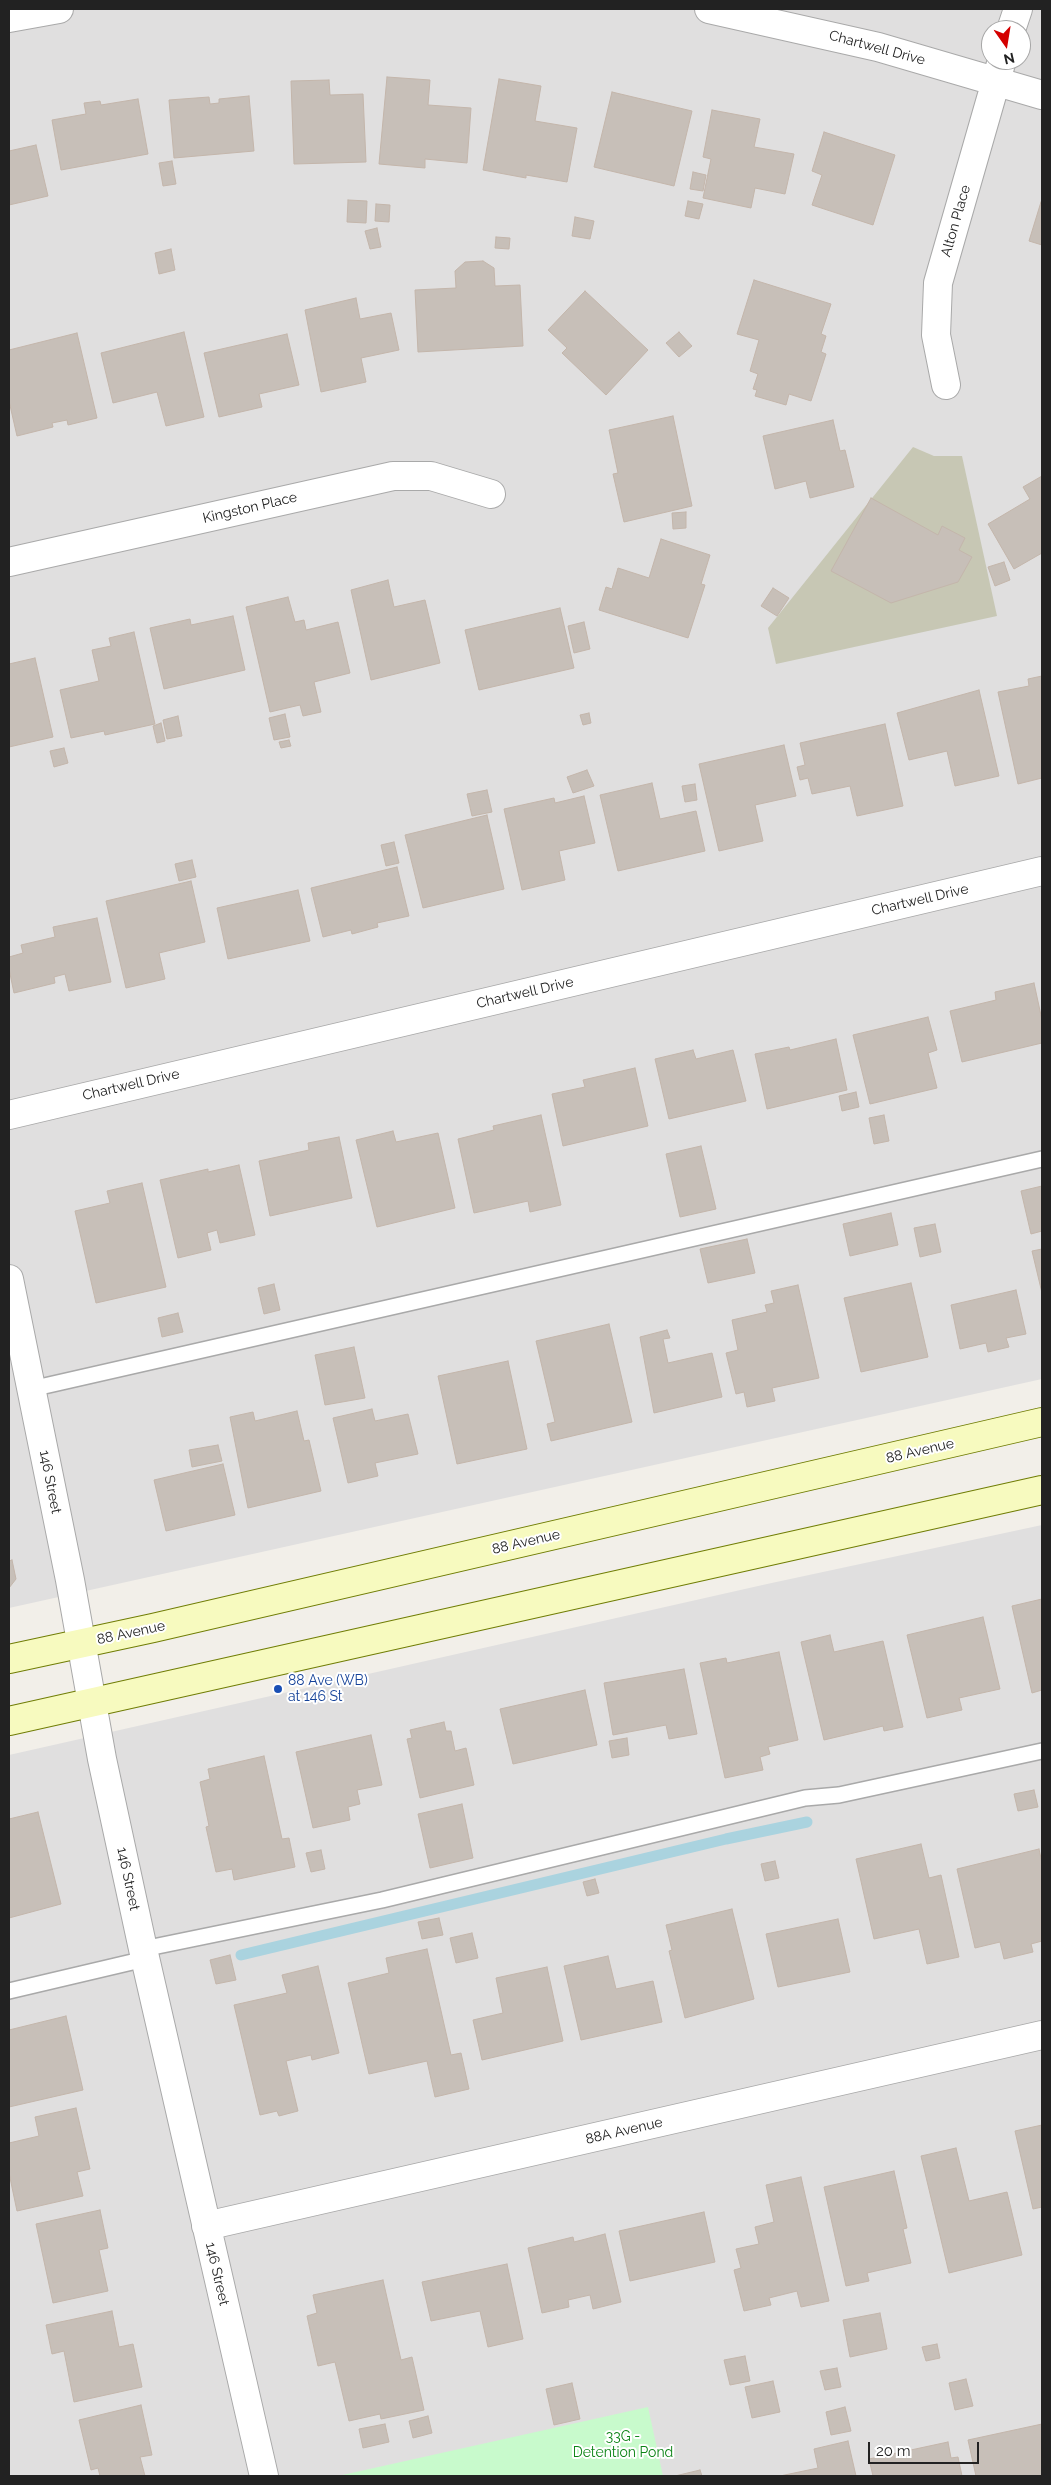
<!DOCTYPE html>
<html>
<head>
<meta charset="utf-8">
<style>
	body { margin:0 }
	#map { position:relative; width:1051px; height:2485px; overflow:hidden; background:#f2efe9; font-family:Raleway,sans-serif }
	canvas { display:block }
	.frame { position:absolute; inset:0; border:10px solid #222; pointer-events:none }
	.north { position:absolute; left:981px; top:20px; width:50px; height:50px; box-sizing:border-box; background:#fff; border:1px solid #a7a7a7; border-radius:50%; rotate:167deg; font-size:14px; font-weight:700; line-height:20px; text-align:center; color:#222 }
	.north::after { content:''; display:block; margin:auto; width:18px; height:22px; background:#d40000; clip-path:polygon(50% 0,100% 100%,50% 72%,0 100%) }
	.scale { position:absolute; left:868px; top:2442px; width:111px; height:22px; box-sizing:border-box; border:2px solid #222; border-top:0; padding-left:6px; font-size:15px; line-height:18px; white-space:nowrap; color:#222; -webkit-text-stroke:4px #fff; paint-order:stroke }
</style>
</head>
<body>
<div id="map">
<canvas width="1051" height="2485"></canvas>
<div class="frame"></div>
<div class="north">N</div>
<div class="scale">20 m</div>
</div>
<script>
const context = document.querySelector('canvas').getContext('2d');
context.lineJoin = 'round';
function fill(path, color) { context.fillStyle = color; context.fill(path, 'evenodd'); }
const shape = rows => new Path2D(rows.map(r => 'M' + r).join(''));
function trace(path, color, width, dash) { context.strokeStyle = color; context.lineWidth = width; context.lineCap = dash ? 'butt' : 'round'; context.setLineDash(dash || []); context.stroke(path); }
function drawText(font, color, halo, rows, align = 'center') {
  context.font = font + ' Raleway,sans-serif'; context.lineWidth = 4; context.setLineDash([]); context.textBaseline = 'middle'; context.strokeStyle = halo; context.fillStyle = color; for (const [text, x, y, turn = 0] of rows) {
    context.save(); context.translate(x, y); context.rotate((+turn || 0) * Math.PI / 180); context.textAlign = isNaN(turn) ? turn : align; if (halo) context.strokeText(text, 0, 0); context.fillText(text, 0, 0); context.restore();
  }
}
fill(shape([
	[9,9,1042,9,1042,1379,9,1608],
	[991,30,1021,30,1021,60,991,60],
	[1042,1525,1042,2476,9,2476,9,1755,767,1584]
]), '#e0dfdf');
fill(shape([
	[913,447,934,456,962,456,997,616,776,664,768,628]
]), '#c7c7b4');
fill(shape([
	[648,2407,663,2476,338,2476]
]), '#c8facc');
trace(shape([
	[241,1955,726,1839,807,1822]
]), '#aad3df', 11);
const building = shape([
	[387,77,430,80,428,105,471,108,467,163,425,159,425,168,379,164,387,77],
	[499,79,541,86,535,121,577,128,567,182,526,175,526,178,483,170,499,79],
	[329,80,330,95,363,94,366,162,294,164,291,81,329,80],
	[612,92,692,111,674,186,594,167,612,92],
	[249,96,254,151,174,158,169,100,209,97,210,104,219,103,219,99,249,96],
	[138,99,148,154,61,170,52,120,86,114,84,103,100,101,101,105,138,99],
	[712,110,760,119,754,147,794,154,785,194,755,188,751,208,703,198,711,159,703,157,712,110],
	[824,132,895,155,873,225,812,205,822,175,812,171,824,132],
	[36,145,48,196,9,205,9,151,36,145],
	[172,161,176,184,163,186,159,163,172,161],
	[693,172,706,175,703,191,690,189,693,172],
	[348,200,367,201,366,223,347,222,348,200],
	[688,201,703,204,699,219,685,216,688,201],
	[1041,202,1042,202,1042,245,1029,241,1041,202],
	[376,204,390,205,389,222,375,221,376,204],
	[575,217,594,221,590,239,572,236,575,217],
	[377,228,381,247,370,249,365,231,377,228],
	[496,237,510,238,509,249,495,248,496,237],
	[171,249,175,270,159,274,155,253,171,249],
	[483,261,494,268,495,286,520,285,523,346,418,352,415,290,456,288,455,271,465,262,483,261],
	[754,280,831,304,821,334,826,336,821,352,826,354,811,401,789,394,786,405,755,396,757,390,753,389,758,374,750,371,759,340,737,334,754,280],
	[585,291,648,350,606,395,562,353,567,348,548,330,585,291],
	[356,298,360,319,391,313,399,350,361,358,366,382,321,392,305,310,356,298],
	[184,332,204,417,166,426,157,392,113,403,101,353,184,332],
	[679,332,692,346,679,357,666,343,679,332],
	[77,333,97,418,68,425,67,420,52,423,53,427,17,436,9,401,9,350,77,333],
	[287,334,299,385,259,394,262,407,219,417,204,353,287,334],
	[673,416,692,506,624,522,613,474,618,473,609,430,673,416],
	[833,420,840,451,845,450,854,487,810,498,806,481,775,489,763,436,833,420],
	[1042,476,1042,553,1014,569,988,524,1030,499,1023,487,1042,476],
	[871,498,938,535,942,526,965,538,959,550,972,557,958,582,891,603,831,571,871,498],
	[686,512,686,528,673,529,672,513,686,512],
	[661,539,710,555,701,584,705,585,688,638,599,610,606,587,612,589,618,568,649,578,661,539],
	[1004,562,1010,580,995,586,988,567,1004,562],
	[388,580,394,607,425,600,440,663,371,680,351,590,388,580],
	[773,588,789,598,777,616,761,606,773,588],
	[288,597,295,622,304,620,306,630,338,622,350,673,314,682,321,712,303,716,300,705,270,712,246,607,288,597],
	[560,608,574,668,479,690,465,630,560,608],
	[233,616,245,670,164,689,150,628,190,619,191,625,233,616],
	[584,622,590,649,574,653,568,626,584,622],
	[134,632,155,724,105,735,104,731,71,738,60,690,99,681,92,650,111,646,109,638,134,632],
	[35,658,53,737,9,747,9,664,35,658],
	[1042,676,1042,778,1018,784,998,692,1029,686,1028,679,1042,676],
	[979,690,999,776,955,786,947,751,909,760,897,713,979,690],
	[589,713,591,723,583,725,580,715,589,713],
	[285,714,290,737,274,740,269,718,285,714],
	[178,716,182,736,167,739,163,720,178,716],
	[161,723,165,741,157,743,153,726,161,723],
	[885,724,903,806,857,816,850,786,812,794,808,778,800,780,797,767,805,765,800,743,885,724],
	[289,740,291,746,281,748,279,742,289,740],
	[784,745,796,796,755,805,763,841,719,851,699,764,784,745],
	[64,748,68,763,54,767,50,751,64,748],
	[587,770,594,786,573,793,567,777,587,770],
	[652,783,660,819,696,811,705,851,618,871,600,795,652,783],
	[695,784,697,800,685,802,682,786,695,784],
	[487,790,492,812,472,816,467,794,487,790],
	[584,796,595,843,559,851,565,880,522,890,504,809,554,798,555,803,584,796],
	[487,815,504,889,423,908,405,835,487,815],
	[394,842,399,863,386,866,381,845,394,842],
	[192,860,196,877,179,881,175,864,192,860],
	[397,867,409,916,377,923,378,927,352,934,351,930,323,937,311,888,397,867],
	[191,881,205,942,159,953,165,979,126,988,106,901,191,881],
	[298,890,310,941,228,959,217,908,298,890],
	[97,918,111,982,69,991,65,974,54,977,55,983,14,993,9,969,9,957,23,953,21,945,55,937,53,927,97,918],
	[1034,983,1042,1020,1042,1043,962,1062,950,1011,996,1000,995,992,1034,983],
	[928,1017,937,1050,928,1053,937,1088,870,1104,853,1035,928,1017],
	[836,1039,847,1090,767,1109,755,1054,789,1047,790,1050,836,1039],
	[693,1050,696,1059,733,1050,746,1101,669,1119,655,1059,693,1050],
	[635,1068,648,1126,563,1146,552,1094,585,1087,583,1080,635,1068],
	[856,1092,859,1107,842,1111,839,1096,856,1092],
	[541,1115,561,1205,530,1212,528,1201,474,1213,458,1139,494,1130,493,1126,541,1115],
	[884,1115,889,1141,874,1144,869,1118,884,1115],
	[393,1131,396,1142,438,1133,455,1208,377,1227,356,1140,393,1131],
	[339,1137,352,1198,270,1216,259,1161,309,1150,308,1143,339,1137],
	[701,1146,716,1209,680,1217,666,1154,701,1146],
	[239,1165,255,1235,220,1243,217,1230,207,1233,211,1250,178,1258,160,1180,208,1169,208,1172,239,1165],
	[142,1183,166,1287,96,1303,75,1211,110,1203,107,1191,142,1183],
	[1042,1186,1042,1231,1031,1234,1021,1191,1042,1186],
	[891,1213,898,1245,850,1256,843,1224,891,1213],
	[935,1224,941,1252,920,1257,914,1228,935,1224],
	[747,1239,755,1273,708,1283,700,1249,747,1239],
	[1042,1249,1042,1293,1032,1251,1042,1249],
	[911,1283,928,1357,861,1372,844,1298,911,1283],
	[274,1284,280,1310,264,1314,258,1288,274,1284],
	[798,1285,819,1378,772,1388,775,1401,747,1407,744,1392,736,1394,726,1353,738,1350,732,1320,767,1312,765,1305,774,1303,771,1291,798,1285],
	[1016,1290,1026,1334,1006,1338,1009,1347,988,1352,986,1343,960,1349,951,1305,1016,1290],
	[178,1313,183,1332,162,1337,158,1318,178,1313],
	[609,1324,632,1422,551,1441,547,1424,555,1422,536,1341,609,1324],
	[667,1330,670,1338,663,1339,668,1363,712,1353,722,1397,654,1413,640,1337,667,1330],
	[354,1347,365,1398,325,1405,315,1355,354,1347],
	[508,1361,527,1449,457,1464,438,1376,508,1361],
	[372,1409,375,1421,408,1414,418,1454,375,1463,378,1476,348,1483,333,1418,372,1409],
	[297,1411,304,1441,309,1440,321,1491,248,1508,230,1417,253,1412,255,1421,297,1411],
	[218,1445,222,1461,192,1467,189,1450,218,1445],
	[223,1464,235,1515,166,1531,154,1480,223,1464],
	[12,1560,16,1579,9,1588,9,1561,12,1560],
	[1042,1599,1042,1690,1032,1693,1012,1606,1042,1599],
	[983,1617,1000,1689,959,1698,962,1710,927,1718,907,1635,983,1617],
	[830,1635,834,1652,883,1641,903,1727,884,1731,883,1726,824,1740,801,1642,830,1635],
	[779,1652,798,1740,768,1747,770,1754,760,1757,763,1770,725,1778,700,1663,726,1658,727,1663,779,1652],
	[684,1669,697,1734,669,1739,666,1725,613,1735,604,1683,684,1669],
	[585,1690,597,1745,513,1764,500,1709,585,1690],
	[444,1722,446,1731,451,1731,455,1751,466,1748,474,1785,420,1798,407,1739,412,1738,410,1730,444,1722],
	[371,1735,382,1785,357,1790,360,1804,348,1807,350,1820,313,1828,296,1752,371,1735],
	[627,1738,629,1755,612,1758,609,1741,627,1738],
	[264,1756,282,1839,289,1838,295,1867,234,1880,232,1869,216,1872,206,1827,209,1826,200,1782,210,1779,208,1769,264,1756],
	[1034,1790,1038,1807,1018,1811,1014,1794,1034,1790],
	[462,1804,473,1858,430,1868,418,1814,462,1804],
	[38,1812,61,1904,9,1918,9,1819,38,1812],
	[921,1844,929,1878,941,1875,959,1957,927,1964,919,1929,874,1939,856,1859,921,1844],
	[1039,1849,1042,1863,1042,1941,1031,1944,1033,1952,1004,1959,1000,1942,975,1948,957,1869,1039,1849],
	[321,1850,325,1869,311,1872,306,1853,321,1850],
	[775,1861,779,1878,765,1881,761,1864,775,1861],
	[595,1879,599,1893,587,1896,583,1882,595,1879],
	[732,1909,754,1999,685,2018,669,1951,672,1950,666,1925,732,1909],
	[439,1918,443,1935,422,1939,418,1922,439,1918],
	[838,1919,850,1972,778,1987,766,1934,838,1919],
	[472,1933,478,1958,456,1963,450,1938,472,1933],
	[427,1949,451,2055,461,2053,469,2089,435,2097,427,2061,369,2074,348,1983,389,1973,386,1958,427,1949],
	[230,1955,236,1980,216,1984,210,1960,230,1955],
	[608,1956,616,1989,653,1981,662,2022,581,2040,564,1966,608,1956],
	[318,1966,339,2053,312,2060,311,2055,286,2061,298,2111,279,2116,277,2111,260,2115,234,2005,287,1993,282,1975,318,1966],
	[547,1967,563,2041,482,2060,473,2020,503,2013,496,1978,547,1967],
	[66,2016,83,2090,9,2107,9,2030,66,2016],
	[76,2108,90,2169,77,2172,83,2196,17,2211,9,2173,9,2143,39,2136,35,2117,76,2108],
	[1042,2125,1042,2207,1033,2209,1015,2131,1042,2125],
	[956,2148,969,2201,1007,2192,1022,2255,949,2273,921,2156,956,2148],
	[894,2171,907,2228,903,2229,911,2263,867,2273,869,2281,846,2286,824,2187,894,2171],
	[801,2177,829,2301,801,2307,797,2291,769,2298,771,2305,744,2311,734,2270,741,2268,736,2249,759,2244,755,2227,774,2222,766,2185,801,2177],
	[100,2210,108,2248,99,2250,108,2291,53,2303,36,2224,100,2210],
	[704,2212,715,2262,630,2281,619,2231,704,2212],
	[605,2234,621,2302,593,2309,590,2295,568,2300,569,2307,542,2313,528,2248,573,2237,574,2242,605,2234],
	[507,2264,523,2339,488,2347,480,2311,431,2321,422,2282,507,2264],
	[383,2280,401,2360,412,2357,424,2410,381,2419,380,2414,349,2421,335,2362,318,2366,307,2316,317,2313,313,2295,383,2280],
	[112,2311,119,2347,133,2344,142,2387,74,2402,64,2351,52,2354,46,2325,112,2311],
	[880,2313,887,2349,850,2357,843,2320,880,2313],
	[937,2344,940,2358,926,2361,922,2347,937,2344],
	[745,2356,750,2381,730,2385,724,2360,745,2356],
	[837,2368,841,2387,825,2390,820,2371,837,2368],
	[966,2379,973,2406,955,2410,949,2383,966,2379],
	[773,2381,780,2412,752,2418,745,2387,773,2381],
	[572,2383,580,2419,554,2425,546,2389,572,2383],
	[141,2405,152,2455,140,2457,145,2476,100,2476,98,2468,91,2470,79,2420,141,2405],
	[845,2407,851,2431,831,2435,826,2412,845,2407],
	[428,2416,432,2433,413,2438,409,2421,428,2416],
	[385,2424,389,2442,363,2448,359,2429,385,2424],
	[1042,2424,1042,2476,976,2476,968,2440,1042,2424],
	[848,2441,856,2476,780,2476,818,2468,814,2449,848,2441],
	[948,2442,951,2458,958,2457,962,2476,873,2476,869,2459,948,2442],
	[700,2470,702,2476,675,2476,700,2470]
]);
fill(building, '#c7bfb8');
trace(building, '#c4b6ab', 1);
const lane = shape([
	[31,1389,1042,1159],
	[143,1949,382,1900,805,1798,839,1795,1042,1751],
	[9,1991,145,1959]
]);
const street = shape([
	[709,9,878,47,1042,95],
	[9,18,59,9],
	[1011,30,1018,9],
	[946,385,936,335,938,283,1002,60],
	[9,562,393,476,431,476,491,494],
	[9,1115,1042,871],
	[9,1279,70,1580,102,1759,143,1949,264,2476],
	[206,2226,1042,2035]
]);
const secondary = shape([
	[9,1659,153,1628,1042,1422],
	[9,1721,1042,1490]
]);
trace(lane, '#a9a9a9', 18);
trace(street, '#a9a9a9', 30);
trace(secondary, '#707d05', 30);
trace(lane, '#fff', 15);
trace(street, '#fff', 28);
trace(secondary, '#f7fabf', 28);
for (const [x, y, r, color] of [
	[278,1689,5,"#1a4fb4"]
]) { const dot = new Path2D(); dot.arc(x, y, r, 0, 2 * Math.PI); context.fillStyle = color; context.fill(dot); trace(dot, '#fff', 2); }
drawText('14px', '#222', '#fff', [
	["Chartwell Drive",877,48,15],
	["Alton Place",956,221,-74],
	["Kingston Place",250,508,-13],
	["Chartwell Drive",920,900,-13],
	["Chartwell Drive",525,993,-13],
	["Chartwell Drive",131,1085,-13],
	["88 Avenue",920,1451,-13],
	["146 Street",50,1482,79],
	["88 Avenue",526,1542,-13],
	["88 Avenue",131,1633,-12],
	["146 Street",128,1879,78],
	["88A Avenue",624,2131,-13],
	["146 Street",217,2274,77]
]);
drawText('14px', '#164399', '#fff', [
	["88 Ave (WB)",288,1681],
	["at 146 St",288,1697]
], 'left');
drawText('14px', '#0c8416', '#fff', [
	["33G -",623,2437],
	["Detention Pond",623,2453]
]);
</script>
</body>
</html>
